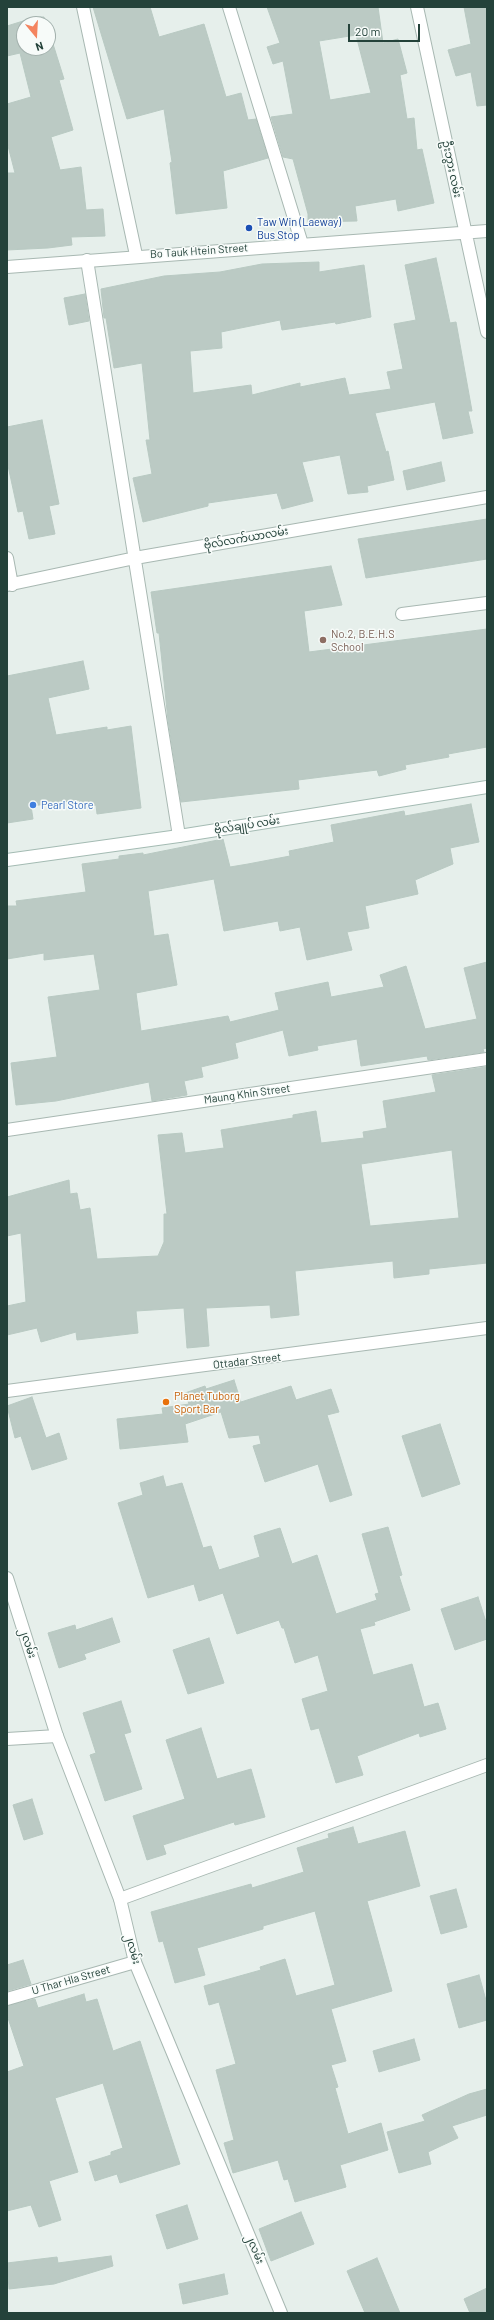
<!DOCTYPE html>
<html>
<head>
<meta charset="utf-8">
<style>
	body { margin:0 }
	#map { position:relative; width:494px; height:2320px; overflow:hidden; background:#e6efeb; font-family:Barlow,sans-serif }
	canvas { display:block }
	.frame { position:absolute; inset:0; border:8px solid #24423a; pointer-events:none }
	.north { position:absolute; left:16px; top:16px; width:40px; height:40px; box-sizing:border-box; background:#f7fbf9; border:1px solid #a3b1ad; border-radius:50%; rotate:162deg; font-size:11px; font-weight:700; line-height:16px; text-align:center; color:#24423a }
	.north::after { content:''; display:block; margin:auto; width:14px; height:18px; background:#f4845f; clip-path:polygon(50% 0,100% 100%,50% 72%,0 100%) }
	.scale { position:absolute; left:348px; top:24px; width:72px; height:18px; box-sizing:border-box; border:2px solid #24423a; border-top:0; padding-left:5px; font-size:12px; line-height:14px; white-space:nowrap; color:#24423a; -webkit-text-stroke:3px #f7fbf9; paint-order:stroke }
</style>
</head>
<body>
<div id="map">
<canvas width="494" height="2320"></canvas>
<div class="frame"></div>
<div class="north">N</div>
<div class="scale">20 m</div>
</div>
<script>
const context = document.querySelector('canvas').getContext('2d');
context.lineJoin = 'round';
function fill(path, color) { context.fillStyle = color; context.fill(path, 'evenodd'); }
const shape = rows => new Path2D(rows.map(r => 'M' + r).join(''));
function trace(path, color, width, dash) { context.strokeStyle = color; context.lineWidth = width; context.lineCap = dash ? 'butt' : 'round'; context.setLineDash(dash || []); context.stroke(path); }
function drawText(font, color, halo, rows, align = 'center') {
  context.font = font + ' Barlow,"Noto Sans Myanmar",sans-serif'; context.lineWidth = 3; context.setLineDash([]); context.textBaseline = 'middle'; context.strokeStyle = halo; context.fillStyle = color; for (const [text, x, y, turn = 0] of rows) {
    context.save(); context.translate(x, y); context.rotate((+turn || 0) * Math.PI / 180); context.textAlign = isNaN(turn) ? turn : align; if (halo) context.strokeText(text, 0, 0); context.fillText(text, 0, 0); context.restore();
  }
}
const building = shape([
	[93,7,150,7,159,37,204,24,226,97,241,93,248,120,256,119,268,158,223,171,227,208,176,214,170,163,172,162,164,109,127,119,93,7],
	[267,7,378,7,383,43,398,39,407,73,400,75,407,119,414,118,417,150,422,149,434,203,398,211,396,199,355,206,357,221,308,222,308,214,293,159,283,157,271,117,293,114,283,61,273,64,267,47,280,43,267,7],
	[356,35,371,93,330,100,319,41,356,35],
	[464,7,487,7,487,105,477,106,471,72,456,76,448,50,471,44,464,7],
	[36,17,44,17,47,24,24,24,24,48,48,48,48,28,64,79,59,80,73,130,51,137,60,170,81,167,86,210,103,209,105,236,71,237,72,245,48,248,7,250,7,173,15,173,7,142,7,104,31,97,20,53,7,56,7,26,36,17],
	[436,258,450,323,456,322,472,411,468,411,473,433,443,439,435,402,375,413,386,452,388,451,394,480,367,486,368,492,348,494,340,455,302,462,313,501,282,509,277,493,208,503,208,506,143,522,133,478,152,474,146,440,150,440,142,363,114,368,106,318,104,318,101,289,164,276,220,272,262,264,319,262,319,272,364,265,371,317,336,324,335,322,282,330,280,320,221,332,222,348,190,351,193,393,251,385,252,395,300,383,300,387,345,378,349,395,391,389,387,372,403,369,394,324,416,320,405,265,436,258],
	[85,294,89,321,69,325,64,298,85,294],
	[42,420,59,504,49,506,55,534,29,539,23,511,18,512,7,461,7,427,42,420],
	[441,462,445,481,407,490,403,471,441,462],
	[487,519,487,559,366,578,358,539,487,519],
	[331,566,342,605,304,611,309,652,487,629,487,747,448,754,449,757,405,765,406,769,379,776,377,770,298,780,299,789,181,802,168,720,159,633,157,633,151,592,331,566],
	[83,661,89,689,48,698,56,735,107,727,107,730,131,726,141,808,97,814,96,805,82,809,79,800,31,806,33,819,7,823,7,676,83,661],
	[471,804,479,842,450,848,453,864,415,880,418,894,365,906,369,928,347,932,352,950,307,960,300,927,280,931,278,921,224,931,214,879,148,891,154,936,168,934,177,985,136,993,141,1031,228,1016,230,1022,279,1010,275,993,328,982,331,997,384,987,380,975,406,966,425,1029,477,1019,464,968,487,962,487,1048,483,1049,484,1052,428,1060,427,1056,361,1066,357,1039,317,1046,318,1050,289,1056,283,1030,235,1043,238,1058,201,1067,203,1077,184,1081,187,1095,152,1101,149,1082,56,1101,16,1105,11,1063,57,1057,48,997,100,990,94,954,44,960,44,953,7,959,7,906,17,906,16,901,86,892,82,864,119,859,119,856,143,853,143,855,223,839,230,867,248,864,290,856,289,851,334,842,331,825,404,811,405,816,471,804],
	[486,1067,487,1263,429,1269,429,1274,394,1278,393,1261,295,1271,299,1315,271,1318,270,1305,206,1308,209,1346,187,1348,184,1308,136,1311,138,1333,77,1340,76,1332,41,1342,37,1328,7,1335,7,1306,26,1302,21,1233,7,1236,7,1197,69,1180,70,1194,77,1193,80,1210,90,1208,97,1259,158,1256,164,1242,164,1214,167,1214,158,1135,182,1133,185,1153,224,1148,221,1130,293,1118,293,1115,316,1111,321,1143,364,1138,363,1132,387,1128,383,1101,436,1092,432,1075,486,1067],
	[452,1150,459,1218,370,1226,361,1164,452,1150],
	[234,1380,241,1402,291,1386,296,1400,331,1389,339,1412,327,1415,352,1495,330,1502,318,1464,265,1482,253,1446,261,1444,259,1435,229,1438,221,1412,185,1424,188,1442,120,1449,117,1419,163,1414,162,1408,189,1404,185,1393,205,1386,206,1389,234,1380],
	[32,1397,46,1438,59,1433,67,1459,32,1470,21,1436,15,1438,7,1406,32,1397],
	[440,1424,460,1484,422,1497,402,1436,440,1424],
	[163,1476,166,1487,182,1483,203,1548,211,1546,219,1570,260,1557,254,1536,280,1528,292,1564,317,1555,336,1614,377,1600,375,1594,379,1593,362,1534,388,1527,402,1575,399,1576,410,1610,374,1622,375,1625,360,1629,373,1675,412,1664,424,1707,438,1703,446,1729,420,1737,419,1733,357,1756,363,1775,336,1783,319,1728,311,1730,302,1699,328,1691,318,1655,295,1663,284,1628,282,1628,279,1620,237,1634,223,1593,199,1601,194,1584,148,1598,118,1503,143,1495,140,1483,163,1476],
	[478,1597,487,1625,487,1639,455,1650,441,1609,478,1597],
	[112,1618,120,1642,84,1654,86,1659,59,1668,48,1633,75,1625,76,1630,112,1618],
	[209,1638,224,1683,188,1694,173,1650,209,1638],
	[121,1701,131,1732,124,1734,142,1789,105,1801,90,1755,96,1753,83,1713,121,1701],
	[201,1728,217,1779,251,1769,265,1817,235,1825,234,1822,163,1845,166,1854,147,1860,133,1816,185,1799,166,1740,201,1728],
	[32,1799,43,1834,24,1840,13,1805,32,1799],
	[353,1827,358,1844,405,1831,420,1886,367,1901,392,1991,331,2009,346,2061,331,2065,338,2087,335,2088,348,2134,381,2123,388,2150,340,2165,346,2187,295,2202,288,2179,284,2180,278,2160,233,2173,224,2143,234,2140,216,2070,236,2064,219,2002,209,2005,204,1986,261,1970,260,1967,285,1959,296,1996,335,1985,315,1911,263,1926,263,1929,197,1948,205,1975,175,1983,163,1941,159,1942,151,1912,251,1884,252,1888,304,1872,297,1848,329,1838,328,1834,353,1827],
	[456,1889,467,1927,441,1934,430,1896,456,1889],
	[23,1960,31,1984,7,1991,7,1965,23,1960],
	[479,1975,487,2004,487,2020,459,2028,447,1984,479,1975],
	[84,1994,86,2002,97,1999,113,2051,140,2041,180,2164,120,2183,117,2174,95,2181,89,2162,111,2155,111,2152,123,2148,103,2083,55,2098,78,2172,49,2181,61,2220,39,2227,31,2205,7,2211,7,2072,24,2066,7,2015,7,2006,35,1999,38,2008,84,1994],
	[414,2039,420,2060,379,2072,373,2051,414,2039],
	[487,2089,487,2115,452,2126,458,2138,428,2152,431,2164,399,2173,387,2132,425,2121,422,2115,469,2094,487,2089],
	[187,2205,198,2239,167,2249,156,2215,187,2205],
	[301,2212,314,2244,271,2261,259,2229,301,2212],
	[111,2256,113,2266,54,2284,9,2289,7,2263,57,2257,58,2263,111,2256],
	[377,2258,400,2313,365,2313,347,2271,377,2258],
	[224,2274,228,2294,183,2304,179,2284,224,2274],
	[487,2288,487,2313,470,2313,464,2299,487,2288]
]);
fill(building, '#bbcac4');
trace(building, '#b8c9c2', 1);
const service = shape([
	[402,614,487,603]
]);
const minor = shape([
	[83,7,136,255],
	[229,7,302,244],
	[87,260,179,836],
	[7,558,12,585],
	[7,585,135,558,487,497],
	[7,1130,487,1059],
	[7,1391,487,1328],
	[7,1739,57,1736],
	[120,1899,487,1765],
	[7,1999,135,1962]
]);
const tertiary = shape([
	[417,7,487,332],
	[7,267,487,231],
	[7,1578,57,1736,120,1899,135,1962,281,2313]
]);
const secondary = shape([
	[7,860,179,836,487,787]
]);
trace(service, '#a8b8b2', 14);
trace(minor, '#a8b8b2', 14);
trace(tertiary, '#a8b8b2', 14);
trace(secondary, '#a4bbb3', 14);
trace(service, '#fff', 12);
trace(minor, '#fff', 12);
trace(tertiary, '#fff', 12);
trace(secondary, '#fff', 12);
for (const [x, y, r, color] of [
	[249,228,4,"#1a4fb4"],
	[323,640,4,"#8d6e63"],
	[33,805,4,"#3f7fe0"],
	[166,1402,4,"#e8710a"]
]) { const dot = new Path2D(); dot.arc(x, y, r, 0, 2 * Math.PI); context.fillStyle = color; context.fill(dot); trace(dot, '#f7fbf9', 1.5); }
drawText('11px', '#24423a', '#f7fbf9', [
	["ဦးဘွား လမ်း",452,169,78],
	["Bo Tauk Htein Street",199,251,-4],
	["ဗိုလ်လက်ယာလမ်း",246,538,-10],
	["ဗိုလ်ချုပ် လမ်း",247,825,-9],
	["Maung Khin Street",247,1094,-8],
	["Ottadar Street",247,1361,-7],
	["၂လမ်း",28,1643,72],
	["၂လမ်း",133,1949,75],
	["U Thar Hla Street",71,1980,-16],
	["၂လမ်း",255,2249,68]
]);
drawText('11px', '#164399', '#f7fbf9', [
	["Taw Win (Laeway)",257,222],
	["Bus Stop",257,235]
], 'left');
drawText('11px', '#785e54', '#f7fbf9', [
	["No.2, B.E.H.S",331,634],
	["School",331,647]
], 'left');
drawText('11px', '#366cbe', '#f7fbf9', [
	["Pearl Store",41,805]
], 'left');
drawText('11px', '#c56008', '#f7fbf9', [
	["Planet Tuborg",174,1396],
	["Sport Bar",174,1409]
], 'left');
</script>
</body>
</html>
